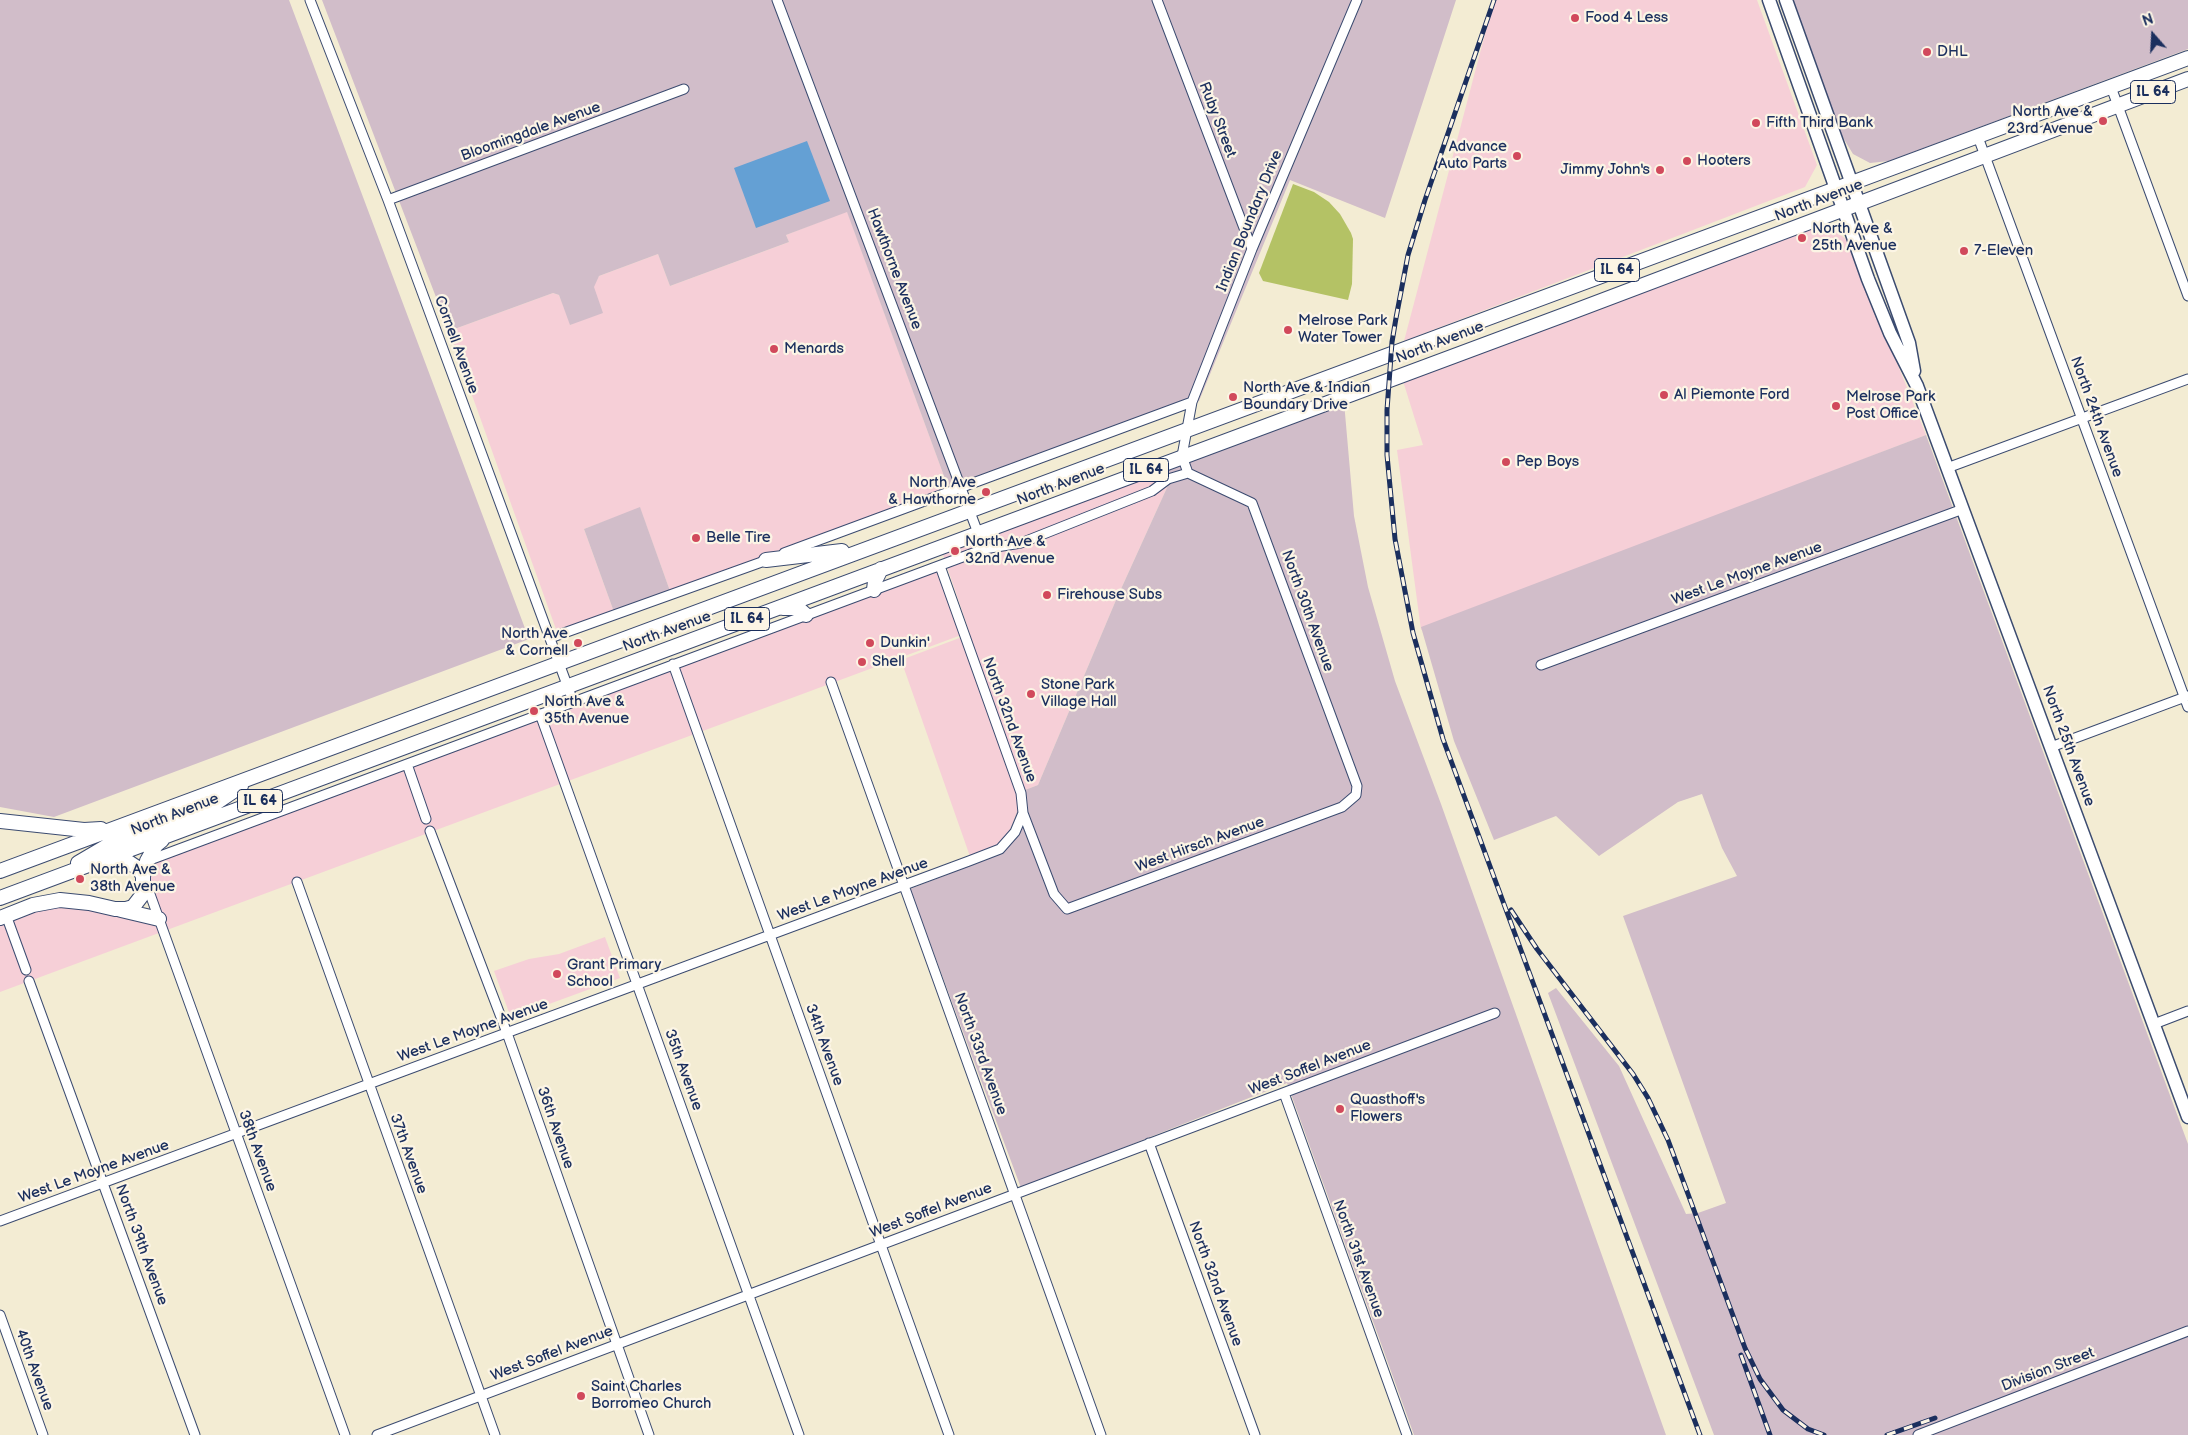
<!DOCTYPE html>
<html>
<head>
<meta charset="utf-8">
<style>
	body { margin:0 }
	#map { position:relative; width:2188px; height:1435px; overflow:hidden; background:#f3ecd3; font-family:"Balsamiq Sans",sans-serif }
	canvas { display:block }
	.north { position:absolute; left:2128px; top:10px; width:50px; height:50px; -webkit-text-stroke:4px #fcf5e5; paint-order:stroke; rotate:341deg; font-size:14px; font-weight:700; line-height:20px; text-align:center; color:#1b2f5e }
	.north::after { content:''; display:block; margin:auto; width:18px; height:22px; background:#1b2f5e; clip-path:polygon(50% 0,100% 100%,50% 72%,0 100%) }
</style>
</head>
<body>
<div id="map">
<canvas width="2188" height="1435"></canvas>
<div class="north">N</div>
</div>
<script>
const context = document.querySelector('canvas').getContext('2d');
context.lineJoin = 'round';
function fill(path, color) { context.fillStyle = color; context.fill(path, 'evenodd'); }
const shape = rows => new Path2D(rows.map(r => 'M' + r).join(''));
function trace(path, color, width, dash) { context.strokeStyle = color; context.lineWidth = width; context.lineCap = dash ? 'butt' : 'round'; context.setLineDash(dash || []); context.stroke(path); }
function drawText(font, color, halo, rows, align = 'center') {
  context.font = font + ' "Balsamiq Sans",sans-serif'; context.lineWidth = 4.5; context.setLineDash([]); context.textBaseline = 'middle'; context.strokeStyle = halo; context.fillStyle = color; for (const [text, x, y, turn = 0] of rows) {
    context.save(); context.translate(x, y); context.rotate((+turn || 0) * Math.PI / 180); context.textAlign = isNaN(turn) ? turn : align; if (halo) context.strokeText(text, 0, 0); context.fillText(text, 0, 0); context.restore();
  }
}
fill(shape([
	[1494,0,1757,0,1817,165,1805,187,1404,341],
	[847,211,948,487,670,591,640,508,584,529,614,612,557,632,449,331,553,293,559,295,571,325,599,276,658,254,670,286,789,242,786,235],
	[1831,227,1848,241,1926,435,1421,630,1397,450,1423,445,1403,381,1810,228],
	[1166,469,1170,481,1116,600,1038,785,1025,790,1001,854,973,865,901,660,970,634,943,555],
	[940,566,964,634,0,992,0,918,46,902,158,919,143,876,147,861],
	[605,937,620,978,511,1018,494,971,529,959,559,954]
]), '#f6cfd7');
fill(shape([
	[0,0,289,0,529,639,54,817,0,807],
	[322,0,1456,0,1385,218,1290,180,1199,401,1154,418,948,487,847,212,786,235,789,242,670,286,658,254,599,276,594,287,603,313,570,325,559,295,553,293,449,331],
	[1792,0,2188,0,2188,49,1889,161,1870,163,1853,154,1839,131],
	[1344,402,1354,516,1368,587,1395,681,1441,804,1666,1435,1414,1435,1287,1083,1021,1188,910,889,1001,854,1025,790,1038,785,1116,600,1170,481,1166,469],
	[1926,435,2188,1144,2188,1435,1714,1435,1548,993,1556,988,1619,1066,1686,1214,1698,1213,1726,1203,1623,916,1737,876,1722,848,1702,794,1678,802,1599,856,1556,816,1494,840,1454,741,1421,627],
	[640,507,670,591,614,612,584,529]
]), '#d1bdc9');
fill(shape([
	[1293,184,1314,192,1329,202,1340,214,1351,233,1353,239,1352,284,1348,300,1263,281,1259,273]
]), '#b4c265');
fill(shape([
	[807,141,830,201,756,228,734,168]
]), '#64a0d4');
const minor = shape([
	[310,0,388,200,573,701],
	[777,0,984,549],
	[1157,0,1252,249],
	[2111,87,2188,296],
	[1978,137,2188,707],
	[388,200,684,89],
	[1947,468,2188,379],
	[784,553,1192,402],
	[940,566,1021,793,1023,813,1054,894,1067,909,1342,807,1356,795,1357,786,1252,503,1188,473,1182,456,1192,402,1252,249,1357,0],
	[550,638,770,559],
	[673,664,949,1435],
	[1541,665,1963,509],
	[831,682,1101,1435],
	[540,714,799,1435],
	[2051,747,2188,696],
	[407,764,426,819],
	[430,831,507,1033,649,1435],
	[147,861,984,549,1021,543,1152,491,1168,479,1188,473],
	[297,882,495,1435],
	[146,883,345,1435],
	[6,915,26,970],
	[29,981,195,1435],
	[2154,1024,2188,1011],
	[1284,1093,1407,1435],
	[1149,1143,1255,1435],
	[0,1221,969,861,1000,849,1015,832,1023,813],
	[0,1315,43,1435],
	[377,1435,1495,1013],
	[1918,1435,2188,1331]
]);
const secondary = shape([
	[1769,0,1868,279,1890,333,1917,386,2188,1117],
	[1786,0,1909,343,1914,371]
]);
const primary = shape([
	[766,560,842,551],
	[874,590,875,581,881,569],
	[783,608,798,608,806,615],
	[0,821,84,830,101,829],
	[109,860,127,861,139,869,143,876],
	[78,863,112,843,216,803,241,786],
	[0,871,2188,58],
	[0,898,1564,315,2188,79],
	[121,910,159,919],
	[0,918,33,905,60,900,89,903,115,909,126,909,133,907,143,894,143,876,147,861,156,845,162,840]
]);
trace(minor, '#3b4b70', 11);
trace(secondary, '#3b4b70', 15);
trace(primary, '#3b4b70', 16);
trace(minor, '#fff', 9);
trace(secondary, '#fff', 12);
trace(primary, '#fff', 14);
const rail = shape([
	[1494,0,1425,200,1408,255,1396,318,1392,342,1387,410,1387,455,1395,539,1413,633,1443,739,1700,1435],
	[1511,910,1537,949,1633,1074,1648,1098,1668,1140,1745,1348,1760,1379,1783,1410,1808,1429,1824,1435],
	[1741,1355,1770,1435],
	[1887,1435,1935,1418]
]);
trace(rail, '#1b2f5e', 5);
trace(rail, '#fcf5e5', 3, [9]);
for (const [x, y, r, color] of [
	[1575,18,5,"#d1495b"],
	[1927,52,5,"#d1495b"],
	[2103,121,5,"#d1495b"],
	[1756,123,5,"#d1495b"],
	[1517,156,5,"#d1495b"],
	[1687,161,5,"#d1495b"],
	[1660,170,5,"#d1495b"],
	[1802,238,5,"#d1495b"],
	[1964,251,5,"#d1495b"],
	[1288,330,5,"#d1495b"],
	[774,349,5,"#d1495b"],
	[1664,395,5,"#d1495b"],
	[1233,397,5,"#d1495b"],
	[1836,406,5,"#d1495b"],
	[1506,462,5,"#d1495b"],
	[986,492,5,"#d1495b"],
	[696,538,5,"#d1495b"],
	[955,551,5,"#d1495b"],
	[1047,595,5,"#d1495b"],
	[578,643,5,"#d1495b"],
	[870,643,5,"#d1495b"],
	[862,662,5,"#d1495b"],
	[1031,694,5,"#d1495b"],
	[534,711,5,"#d1495b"],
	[80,879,5,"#d1495b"],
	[557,974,5,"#d1495b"],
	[1340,1109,5,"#d1495b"],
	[581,1396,5,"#d1495b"]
]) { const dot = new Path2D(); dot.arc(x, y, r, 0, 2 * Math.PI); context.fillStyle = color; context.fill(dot); trace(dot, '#fcf5e5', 2); }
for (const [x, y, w] of [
	[2153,92,45],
	[1617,270,45],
	[1146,470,45],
	[747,619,45],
	[260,801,45]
]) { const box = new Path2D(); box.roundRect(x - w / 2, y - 11.5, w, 23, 4); context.fillStyle = '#fcf5e5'; context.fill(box); trace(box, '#1b2f5e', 1); }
drawText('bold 14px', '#1b2f5e', null, [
	["IL 64",2153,92],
	["IL 64",1617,270],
	["IL 64",1146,470],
	["IL 64",747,619],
	["IL 64",260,801]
]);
drawText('15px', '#1b2f5e', '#fcf5e5', [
	["Food 4 Less",1585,18],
	["DHL",1937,52],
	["North Ave &",2093,112,"right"],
	["23rd Avenue",2093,129,"right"],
	["Fifth Third Bank",1766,123],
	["Advance",1507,147,"right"],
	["Auto Parts",1507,164,"right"],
	["Hooters",1697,161],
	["Jimmy John's",1650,170,"right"],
	["North Ave &",1812,229],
	["25th Avenue",1812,246],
	["7-Eleven",1974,251],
	["Melrose Park",1298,321],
	["Water Tower",1298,338],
	["Menards",784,349],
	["North Ave & Indian",1243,388],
	["Boundary Drive",1243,405],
	["Al Piemonte Ford",1674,395],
	["Melrose Park",1846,397],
	["Post Office",1846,414],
	["Pep Boys",1516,462],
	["North Ave",976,483,"right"],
	["& Hawthorne",976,500,"right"],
	["Belle Tire",706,538],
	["North Ave &",965,542],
	["32nd Avenue",965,559],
	["Firehouse Subs",1057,595],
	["North Ave",568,634,"right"],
	["& Cornell",568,651,"right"],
	["Dunkin'",880,643],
	["Shell",872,662],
	["Stone Park",1041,685],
	["Village Hall",1041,702],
	["North Ave &",544,702],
	["35th Avenue",544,719],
	["North Ave &",90,870],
	["38th Avenue",90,887],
	["Grant Primary",567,965],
	["School",567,982],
	["Quasthoff's",1350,1100],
	["Flowers",1350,1117],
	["Saint Charles",591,1387],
	["Borromeo Church",591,1404]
], 'left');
drawText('15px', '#1b2f5e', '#fcf5e5', [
	["Ruby Street",1217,120,69],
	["Bloomingdale Avenue",531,132,-20],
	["North Avenue",1819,201,-21],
	["Indian Boundary Drive",1250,221,-68],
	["Hawthorne Avenue",894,269,69],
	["North Avenue",1440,343,-21],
	["Cornell Avenue",456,345,70],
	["North 24th Avenue",2096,417,70],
	["North Avenue",1061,485,-21],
	["West Le Moyne Avenue",1747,574,-20],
	["North 30th Avenue",1307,611,70],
	["North Avenue",667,632,-20],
	["North 32nd Avenue",1009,720,70],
	["North 25th Avenue",2068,746,70],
	["North Avenue",175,815,-21],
	["West Hirsch Avenue",1200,845,-20],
	["West Le Moyne Avenue",853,890,-20],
	["West Le Moyne Avenue",473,1031,-20],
	["34th Avenue",824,1045,70],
	["North 33rd Avenue",980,1054,70],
	["West Soffel Avenue",1310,1068,-21],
	["35th Avenue",683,1070,70],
	["36th Avenue",555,1128,71],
	["38th Avenue",257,1151,70],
	["37th Avenue",408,1154,70],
	["West Le Moyne Avenue",94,1172,-20],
	["West Soffel Avenue",931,1211,-21],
	["North 39th Avenue",141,1245,70],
	["North 31st Avenue",1358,1259,70],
	["North 32nd Avenue",1215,1284,70],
	["West Soffel Avenue",552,1354,-21],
	["40th Avenue",34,1370,70],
	["Division Street",2048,1370,-21]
]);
</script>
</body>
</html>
